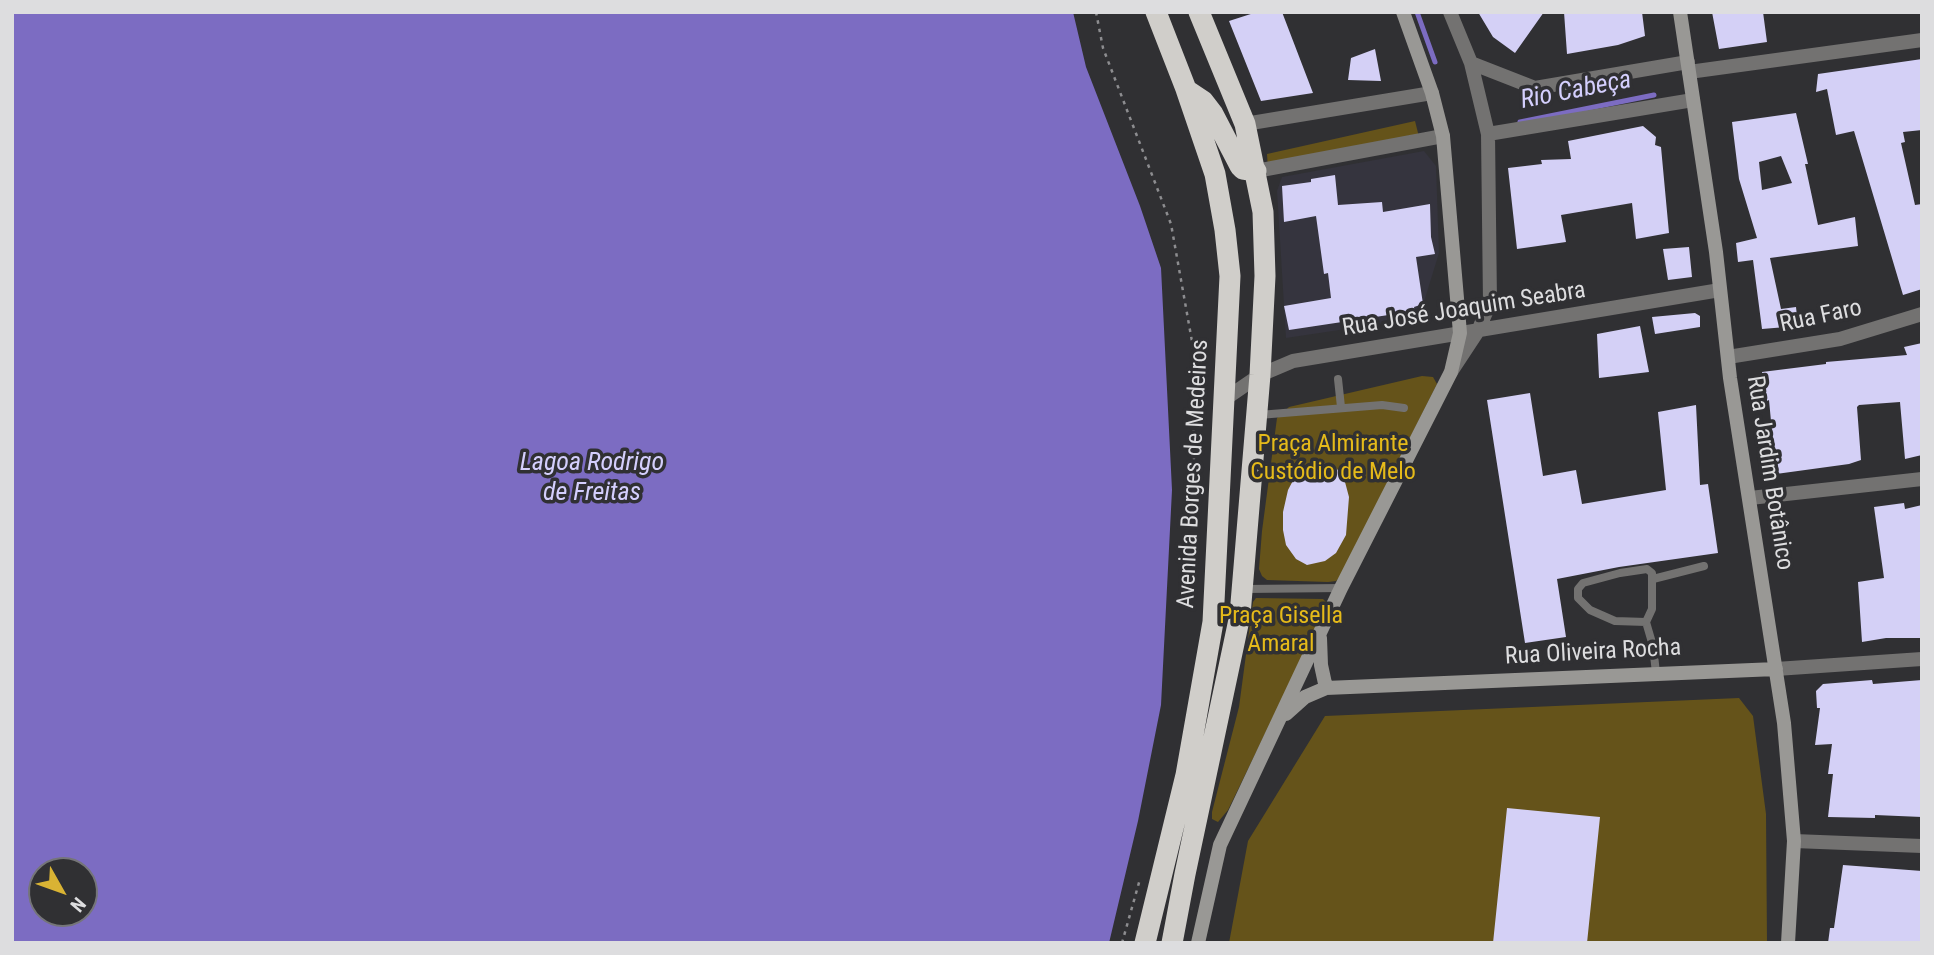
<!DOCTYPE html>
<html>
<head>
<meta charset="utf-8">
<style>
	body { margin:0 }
	#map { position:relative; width:1934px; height:955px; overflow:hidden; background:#303033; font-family:"Roboto Condensed",sans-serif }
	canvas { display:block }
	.frame { position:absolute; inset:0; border:14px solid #dddddf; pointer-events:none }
	.north { position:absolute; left:28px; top:857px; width:70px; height:70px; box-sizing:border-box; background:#303033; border:2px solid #757578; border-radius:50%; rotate:130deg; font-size:19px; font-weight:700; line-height:28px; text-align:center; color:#dddddf }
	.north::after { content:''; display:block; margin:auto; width:24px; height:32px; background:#d9b334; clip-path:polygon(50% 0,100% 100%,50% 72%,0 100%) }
</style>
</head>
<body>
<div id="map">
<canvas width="1934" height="955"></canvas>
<div class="frame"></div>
<div class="north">N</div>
</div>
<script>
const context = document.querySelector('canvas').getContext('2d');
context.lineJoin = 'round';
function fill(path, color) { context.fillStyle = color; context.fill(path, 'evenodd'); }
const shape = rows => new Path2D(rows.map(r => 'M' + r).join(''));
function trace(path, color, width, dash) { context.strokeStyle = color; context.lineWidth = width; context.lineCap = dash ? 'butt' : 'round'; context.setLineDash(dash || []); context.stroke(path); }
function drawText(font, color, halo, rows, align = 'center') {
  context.font = font + ' "Roboto Condensed",sans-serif'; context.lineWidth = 7; context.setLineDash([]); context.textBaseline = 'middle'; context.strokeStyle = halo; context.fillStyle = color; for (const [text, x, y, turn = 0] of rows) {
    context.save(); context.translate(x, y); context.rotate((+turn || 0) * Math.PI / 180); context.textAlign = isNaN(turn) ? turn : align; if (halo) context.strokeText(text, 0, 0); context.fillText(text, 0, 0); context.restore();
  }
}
fill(shape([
	[1424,151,1436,166,1439,253,1419,318,1286,338,1277,191,1282,177]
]), '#35343e');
fill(shape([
	[1415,121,1420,141,1268,169,1267,154],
	[1422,376,1433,377,1437,384,1341,576,1336,581,1328,582,1267,580,1262,576,1259,569,1262,531,1277,418,1289,407],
	[1256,598,1323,599,1328,604,1228,810,1218,822,1212,819,1212,812,1239,707,1253,602],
	[1739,698,1753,716,1766,814,1767,943,1229,943,1248,841,1325,716]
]), '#65531a');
fill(shape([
	[12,12,1073,12,1086,67,1140,206,1161,268,1172,490,1161,705,1138,821,1109,943,12,943],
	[42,871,84,871,84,913,42,913]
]), '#7c6cc2');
trace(shape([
	[1417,12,1435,62],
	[1520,122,1654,95]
]), '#7c6cc2', 5);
fill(shape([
	[1257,12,1282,12,1313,93,1261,101,1229,21],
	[1478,12,1544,12,1515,53,1493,37],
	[1564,12,1642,12,1645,36,1618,45,1567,54],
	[1712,12,1763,12,1767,42,1719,49],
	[1375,49,1381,81,1348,80,1351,58],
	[1922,59,1922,130,1903,132,1905,142,1901,143,1915,205,1922,204,1922,289,1903,295,1854,131,1836,135,1827,89,1816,92,1818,74],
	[1796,113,1808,164,1805,164,1818,225,1855,217,1858,246,1770,258,1781,309,1796,307,1798,326,1762,329,1753,260,1738,262,1736,243,1757,238,1739,179,1732,122],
	[1781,156,1792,183,1762,190,1759,162],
	[1643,126,1656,137,1655,145,1661,147,1669,233,1636,239,1632,203,1561,215,1566,242,1517,249,1508,168,1542,164,1541,160,1571,159,1568,141],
	[1335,175,1338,205,1382,202,1383,212,1430,204,1431,237,1435,254,1416,257,1423,304,1414,307,1415,311,1289,330,1284,306,1331,298,1328,273,1324,274,1316,216,1284,222,1282,186,1311,182,1311,179],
	[1689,247,1692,277,1668,280,1663,249],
	[1695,313,1700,316,1700,327,1655,334,1652,317],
	[1640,326,1649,372,1599,378,1597,334],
	[1922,343,1922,455,1905,459,1900,402,1859,405,1857,407,1861,460,1849,464,1776,474,1769,400,1767,401,1762,372,1826,364,1826,362,1907,355,1904,347],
	[1530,393,1543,476,1576,470,1582,504,1666,490,1658,412,1696,405,1700,485,1708,484,1718,553,1619,567,1557,579,1566,637,1525,643,1487,400],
	[1323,463,1337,469,1345,482,1349,497,1346,535,1336,553,1325,561,1307,565,1296,559,1286,545,1283,530,1283,512,1288,490,1297,473,1307,466],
	[1904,503,1905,509,1922,505,1922,638,1886,638,1862,642,1858,582,1884,578,1874,507],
	[1872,680,1873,684,1922,680,1922,817,1875,815,1875,818,1828,817,1833,774,1828,774,1832,744,1815,745,1820,708,1817,708,1816,691,1823,684],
	[1507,808,1600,817,1587,943,1493,943],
	[1843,865,1922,871,1922,938,1919,943,1828,943,1830,928,1834,928]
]), '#d4d0f6');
trace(shape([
	[1096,12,1103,48,1171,224,1193,347,1195,581],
	[1122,943,1140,879]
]), '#8d8d90', 2.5, [3.5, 5]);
trace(shape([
	[1338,379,1341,407],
	[1259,415,1382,405,1404,408],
	[1653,579,1704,566],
	[1245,589,1341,588],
	[1646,622,1615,621,1590,610,1578,598,1578,589,1583,583,1620,573,1647,569,1652,573,1652,609,1646,622,1653,646,1656,673]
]), '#737271', 8);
trace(shape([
	[1450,12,1471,63,1488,134,1490,303,1478,331,1451,372],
	[1471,63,1535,88,1688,62],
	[1689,72,1922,40],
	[1245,124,1432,93],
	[1488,134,1693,100],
	[1256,171,1443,136],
	[1728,357,1840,339,1922,314],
	[1225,399,1260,375,1293,361,1720,290],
	[1750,498,1922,479],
	[1776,669,1922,659],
	[1794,841,1922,846]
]), '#737271', 14);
trace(shape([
	[1680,12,1716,252,1730,378,1784,723,1794,841,1788,943],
	[1320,638,1321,665,1326,688],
	[1286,714,1305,697,1326,688,1776,669],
	[1198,943,1220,845,1341,588,1451,372,1460,333,1443,136,1432,93,1403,12]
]), '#999895', 14);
trace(shape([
	[1188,91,1203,101,1213,114,1240,166,1243,169,1256,171],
	[1145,943,1186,775,1213,622,1230,276,1225,230,1215,174,1186,89,1156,12],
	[1172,943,1185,874,1240,615,1260,375,1265,276,1263,212,1245,124,1199,12]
]), '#d0ceca', 21);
drawText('24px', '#dddddf', '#303033', [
	["Rua José Joaquim Seabra",1464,310,-9],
	["Rua Faro",1821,317,-12],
	["Rua Jardim Botânico",1769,473,81],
	["Avenida Borges de Medeiros",1194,474,-87],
	["Rua Oliveira Rocha",1593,653,-3]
]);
drawText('24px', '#e5ba1a', '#303033', [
	["Praça Almirante",1333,445],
	["Custódio de Melo",1333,473],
	["Praça Gisella",1281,617],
	["Amaral",1281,645]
]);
drawText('italic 26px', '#d4cffd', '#303033', [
	["Rio Cabeça",1576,91,-11],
	["Lagoa Rodrigo",592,463],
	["de Freitas",592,493]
]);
</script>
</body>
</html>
